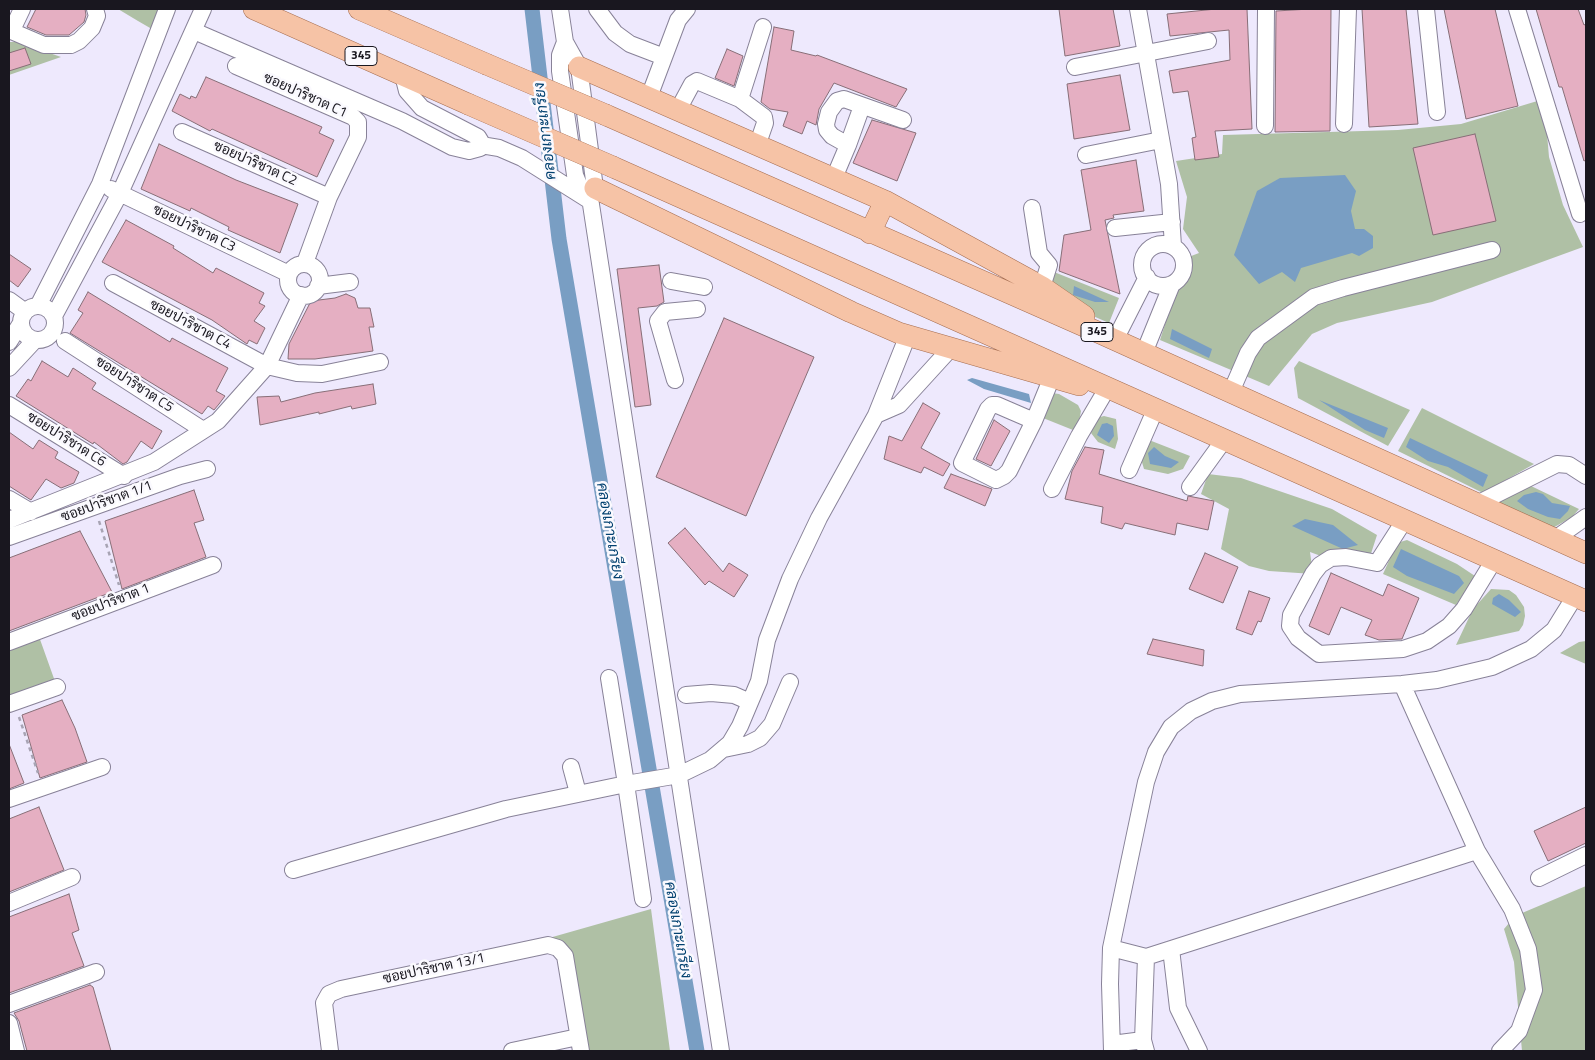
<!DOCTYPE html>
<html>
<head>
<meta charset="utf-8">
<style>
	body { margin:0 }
	#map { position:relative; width:1595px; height:1060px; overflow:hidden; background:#eee9fd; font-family:"Titillium Web",sans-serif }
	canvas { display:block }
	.frame { position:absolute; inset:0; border:10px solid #19171f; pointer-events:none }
</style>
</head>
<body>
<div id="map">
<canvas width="1595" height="1060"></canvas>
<div class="frame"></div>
</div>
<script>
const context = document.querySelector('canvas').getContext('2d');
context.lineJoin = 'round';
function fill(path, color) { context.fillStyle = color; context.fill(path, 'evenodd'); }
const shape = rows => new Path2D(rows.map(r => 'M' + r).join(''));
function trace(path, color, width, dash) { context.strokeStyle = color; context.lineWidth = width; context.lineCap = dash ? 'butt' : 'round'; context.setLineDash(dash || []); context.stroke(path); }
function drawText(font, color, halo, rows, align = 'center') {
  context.font = font + ' "Titillium Web",Sarabun,sans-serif'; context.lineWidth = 5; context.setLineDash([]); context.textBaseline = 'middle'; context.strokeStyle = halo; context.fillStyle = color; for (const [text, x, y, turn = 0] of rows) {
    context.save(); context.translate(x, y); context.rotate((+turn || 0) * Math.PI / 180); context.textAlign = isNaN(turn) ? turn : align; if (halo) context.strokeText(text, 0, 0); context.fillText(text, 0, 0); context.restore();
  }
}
fill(shape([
	[118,9,159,9,157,32,138,21],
	[9,42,18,42,61,57,9,75],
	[1544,99,1549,157,1563,205,1583,247,1432,302,1337,323,1312,334,1269,386,1160,340,1176,290,1187,276,1186,258,1199,253,1183,229,1187,197,1176,161,1222,154,1223,135,1398,130,1461,124],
	[1054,272,1119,298,1109,323,1084,312,1051,286],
	[1299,361,1410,410,1388,446,1298,398,1294,368],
	[1052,393,1059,394,1078,405,1081,411,1079,422,1073,430,1038,416],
	[1422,408,1534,464,1483,493,1398,451],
	[1104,416,1116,419,1118,439,1115,449,1098,442,1091,433,1096,418],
	[1149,440,1190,456,1183,469,1168,474,1144,469,1139,452],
	[1208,474,1241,478,1332,509,1377,535,1367,566,1329,559,1310,552,1313,574,1269,571,1249,566,1221,549,1229,509,1201,494],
	[1531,486,1579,509,1572,517,1551,529,1498,502],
	[1407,540,1457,564,1475,576,1456,605,1383,574,1397,543],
	[1491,589,1509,590,1516,595,1524,607,1525,616,1523,625,1519,631,1456,645,1473,609],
	[37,631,57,687,9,703,9,642],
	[1586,641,1586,664,1560,653,1579,642],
	[1586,886,1586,1051,1522,1051,1514,962,1504,929,1515,916],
	[651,909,670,1051,581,1051,571,983,549,938]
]), '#afc0a5');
fill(shape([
	[1345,175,1356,191,1351,211,1355,229,1364,229,1373,236,1373,248,1359,256,1352,253,1301,268,1295,282,1282,272,1259,284,1234,255,1257,191,1280,178],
	[1074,286,1109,302,1095,302,1073,295],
	[1172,329,1212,349,1209,358,1170,339],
	[972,378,1029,394,1031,403,984,389,967,380],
	[1319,400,1388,428,1384,438,1365,430],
	[1107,423,1113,426,1114,436,1109,443,1097,435,1102,424],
	[1410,438,1488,475,1483,487,1448,467,1428,461,1406,447],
	[1154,447,1165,456,1179,462,1171,468,1150,464,1148,453],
	[1536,492,1543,494,1552,503,1570,506,1568,511,1560,519,1548,517,1528,509,1517,501,1524,495],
	[1305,519,1333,525,1358,545,1343,549,1292,526],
	[1401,549,1459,576,1464,583,1454,594,1407,576,1393,567],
	[1499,594,1509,600,1521,612,1515,617,1492,604,1493,598]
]), '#799ec3');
trace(shape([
	[532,9,559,239,697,1051]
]), '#799ec3', 15);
const building = shape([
	[36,9,85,9,86,15,84,22,69,35,46,35,27,27,36,9],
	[1059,9,1113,9,1120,46,1065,56,1059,9],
	[1216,9,1247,9,1252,129,1215,131,1219,157,1195,160,1192,138,1196,137,1188,91,1173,93,1169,71,1230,60,1229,30,1170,36,1167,14,1216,9],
	[1310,9,1331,9,1330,131,1275,132,1276,11,1310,9],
	[1362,9,1406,9,1418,124,1369,127,1362,9],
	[1444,9,1495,9,1518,106,1466,119,1444,9],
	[1536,9,1578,9,1584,25,1586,24,1586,160,1584,161,1562,87,1559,87,1536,9],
	[774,27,794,31,791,50,816,56,817,55,907,89,896,107,834,83,819,109,816,125,807,121,802,134,783,126,788,112,770,109,761,102,774,27],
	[25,48,31,64,9,71,9,53,25,48],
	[727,49,743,56,734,86,715,78,727,49],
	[1120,75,1130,130,1074,139,1067,84,1120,75],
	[206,77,322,127,319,133,334,140,317,177,212,129,210,131,172,111,180,94,190,99,191,96,196,98,206,77],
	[872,120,916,133,897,181,853,163,872,120],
	[1475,134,1496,221,1433,235,1413,148,1475,134],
	[159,144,236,180,298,204,280,253,228,230,229,227,191,208,190,211,141,189,159,144],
	[1136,160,1144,211,1113,215,1114,218,1105,220,1120,294,1059,271,1064,235,1091,230,1081,170,1136,160],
	[126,220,174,246,173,248,213,273,216,268,264,293,259,303,265,306,254,321,265,328,257,344,249,340,247,344,212,320,102,262,126,220],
	[9,254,31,269,18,287,9,280,9,254],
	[659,265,664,302,657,306,638,308,651,405,635,407,617,269,659,265],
	[88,292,170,342,172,338,228,368,216,391,225,396,219,404,214,410,208,406,202,414,70,333,83,313,78,310,88,292],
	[346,294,355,298,358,308,370,308,374,327,369,327,373,351,315,359,288,359,289,344,311,301,335,298,346,294],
	[724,318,814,357,746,516,656,477,724,318],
	[42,361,68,377,73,368,96,383,92,389,162,431,152,449,141,441,127,462,123,464,94,442,93,444,16,396,28,379,31,381,42,361],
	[373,384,376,404,352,409,351,406,319,414,319,412,260,425,257,397,279,396,281,402,315,393,373,384],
	[923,403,940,413,921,448,950,464,943,476,924,467,921,473,884,459,889,436,902,441,923,403],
	[994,420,1010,431,991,466,976,459,994,420],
	[9,432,33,449,39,440,58,452,55,458,79,472,74,483,61,488,46,479,31,500,9,486,9,432],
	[1085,447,1104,450,1099,474,1187,501,1188,496,1214,501,1208,530,1177,523,1175,535,1125,523,1122,529,1101,523,1103,507,1065,499,1072,471,1085,447],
	[951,474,992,489,985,506,944,488,951,474],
	[194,490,204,520,194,523,206,557,122,589,105,521,194,490],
	[685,528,723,572,729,563,748,575,734,597,709,581,705,585,668,543,685,528],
	[80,531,112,592,9,631,9,558,80,531],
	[1205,553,1238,567,1223,603,1189,589,1205,553],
	[1331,573,1383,596,1388,584,1419,598,1402,639,1379,640,1365,635,1372,620,1341,607,1329,635,1309,626,1331,573],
	[1249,591,1270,598,1261,622,1258,621,1252,635,1236,629,1249,591],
	[1153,639,1204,650,1203,666,1147,654,1153,639],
	[62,700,75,728,87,762,40,778,22,715,62,700],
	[9,744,24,783,9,789,9,744],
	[39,807,64,870,9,892,9,819,39,807],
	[1586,807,1586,843,1548,861,1534,831,1586,807],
	[69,894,79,930,72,933,84,966,9,993,9,917,69,894],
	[90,985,93,987,111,1051,27,1051,19,1021,14,1013,90,985]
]);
fill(building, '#e5afc2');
trace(building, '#876e77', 1);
const minor = shape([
	[560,9,565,42,579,67,595,188,590,198],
	[597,9,615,33,630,44,664,57],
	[1138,9,1169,184,1173,246],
	[1426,9,1437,112],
	[1517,9,1580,214],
	[9,30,44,45,71,45,79,41,92,28,97,16,95,9],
	[12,30,22,9],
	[194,31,402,121,452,147,469,151,480,148,481,142,478,137,422,108,407,91,403,75],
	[565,42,560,55,560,71,575,175,580,187,590,198,721,1051],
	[236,66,353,117,358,122,358,137,329,197,305,263],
	[1075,67,1208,41],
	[649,97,678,20,687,9],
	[678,110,692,84,697,81,740,99],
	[1344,124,1348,9],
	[1265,126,1266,9],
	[182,132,329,197],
	[481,145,499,148,522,158,587,199],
	[848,145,862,106],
	[757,146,765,123,764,117,740,99,763,27],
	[1086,155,1161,140],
	[834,178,848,145,832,136,827,130,826,124,829,112,837,101,844,99,903,120],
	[111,189,289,274],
	[1032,208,1039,253,1049,265,1042,287],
	[1115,228,1172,222],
	'1142 265a21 21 0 1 1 42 0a21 21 0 1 1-42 0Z',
	'288 280a16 16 0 1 1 32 0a16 16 0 1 1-32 0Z',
	[671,281,704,287],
	[113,283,267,366,297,373,322,374,380,362],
	[318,286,350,282],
	[9,300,20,308],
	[38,306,100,184,167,9],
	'21 323a17 17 0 1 1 34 0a17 17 0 1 1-34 0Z',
	[54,316,120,193,203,9],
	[1115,340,1147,277],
	[65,341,203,430],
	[9,342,21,323],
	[1144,353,1172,284],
	[9,368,35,340],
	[675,380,658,321,665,312,697,309],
	[1231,392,1248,353,1258,338,1314,297,1343,288,1492,250],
	[9,405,124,476],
	[876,415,899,405,951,348],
	[1034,421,997,405,992,405,988,409,962,463,996,480,1004,476,1009,471,1034,421,1052,377],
	[1129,470,1156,408],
	[1190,487,1224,440],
	[1052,489,1079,436,1105,392],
	[9,499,31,512],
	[1477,504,1557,464,1569,465,1586,476],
	[9,520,154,462,218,421,267,366,301,295],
	[1404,521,1377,563,1346,557,1331,558,1320,565,1313,574,1291,615,1290,626,1298,638,1319,654,1403,649,1427,641,1449,626,1464,609,1494,560],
	[9,537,180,476,207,469],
	[1555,539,1586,517],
	[9,642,213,565],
	[609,678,626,784,679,775,710,760,730,743,740,726,759,681,767,640,790,579,819,518,876,415,908,335],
	[1402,684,1477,851,1512,909,1528,949,1534,990,1519,1031,1500,1051],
	[686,695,711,693,734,695,750,702],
	[9,704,57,687],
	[724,749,748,744,760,738,772,724,790,682],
	[571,767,578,793],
	[9,799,102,767],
	[293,870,506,809,626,784,643,899],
	[1539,878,1586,855],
	[9,903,72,877],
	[1111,948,1146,957,1143,1040,1146,1051],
	[1171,949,1178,1008,1199,1051],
	[1146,957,1477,851],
	[9,1004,96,972],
	[9,1023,16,1051],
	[1112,1044,1143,1040],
	[330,1051,324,1003,329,994,341,989,548,945,558,948,565,956,581,1051],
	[512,1051,578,1037],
	[1112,1051,1110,984,1111,948,1146,782,1156,752,1171,727,1191,711,1212,701,1240,694,1402,684,1437,680,1492,667,1531,649,1554,630,1575,596]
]);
const major = shape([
	[254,9,468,104],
	[359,9,486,64],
	[579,67,885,201,1042,287,1084,316],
	[606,115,1102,334,1586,553],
	[613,167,1586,601],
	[595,188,851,312,899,333,1079,385],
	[870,233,885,201]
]);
trace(minor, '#888298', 18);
trace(major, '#a56d50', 22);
trace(shape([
	[99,521,119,585],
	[19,717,38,773]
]), '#a8a4b4', 2.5, [4, 4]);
trace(minor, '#fff', 16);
trace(major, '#f6c3a6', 21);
const majorBridge = shape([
	[486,64,606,115],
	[468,104,613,167]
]);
trace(majorBridge, '#a56d50', 22, []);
trace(majorBridge, '#f6c3a6', 21);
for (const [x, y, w] of [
	[361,56,32],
	[1097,332,32]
]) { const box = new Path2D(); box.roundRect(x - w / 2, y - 9.5, w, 19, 4); context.fillStyle = '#faf9fe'; context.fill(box); trace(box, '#19171f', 1); }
drawText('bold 12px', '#19171f', null, [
	["345",361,56],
	["345",1097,332]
]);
drawText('14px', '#19171f', '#faf9fe', [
	["ซอยปาริชาต C1",305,96,24],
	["ซอยปาริชาต C2",255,164,24],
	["ซอยปาริชาต C3",194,229,26],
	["ซอยปาริชาต C4",190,325,28],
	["ซอยปาริชาต C5",134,385,33],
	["ซอยปาริชาต C6",66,440,32],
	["ซอยปาริชาต 1/1",107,502,-20],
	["ซอยปาริชาต 1",111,603,-21],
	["ซอยปาริชาต 13/1",434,969,-12]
]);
drawText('italic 15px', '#024170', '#faf9fe', [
	["คลองเกาะเกรียง",546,131,-97],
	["คลองเกาะเกรียง",609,531,80],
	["คลองเกาะเกรียง",677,930,80]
]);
</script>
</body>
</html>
